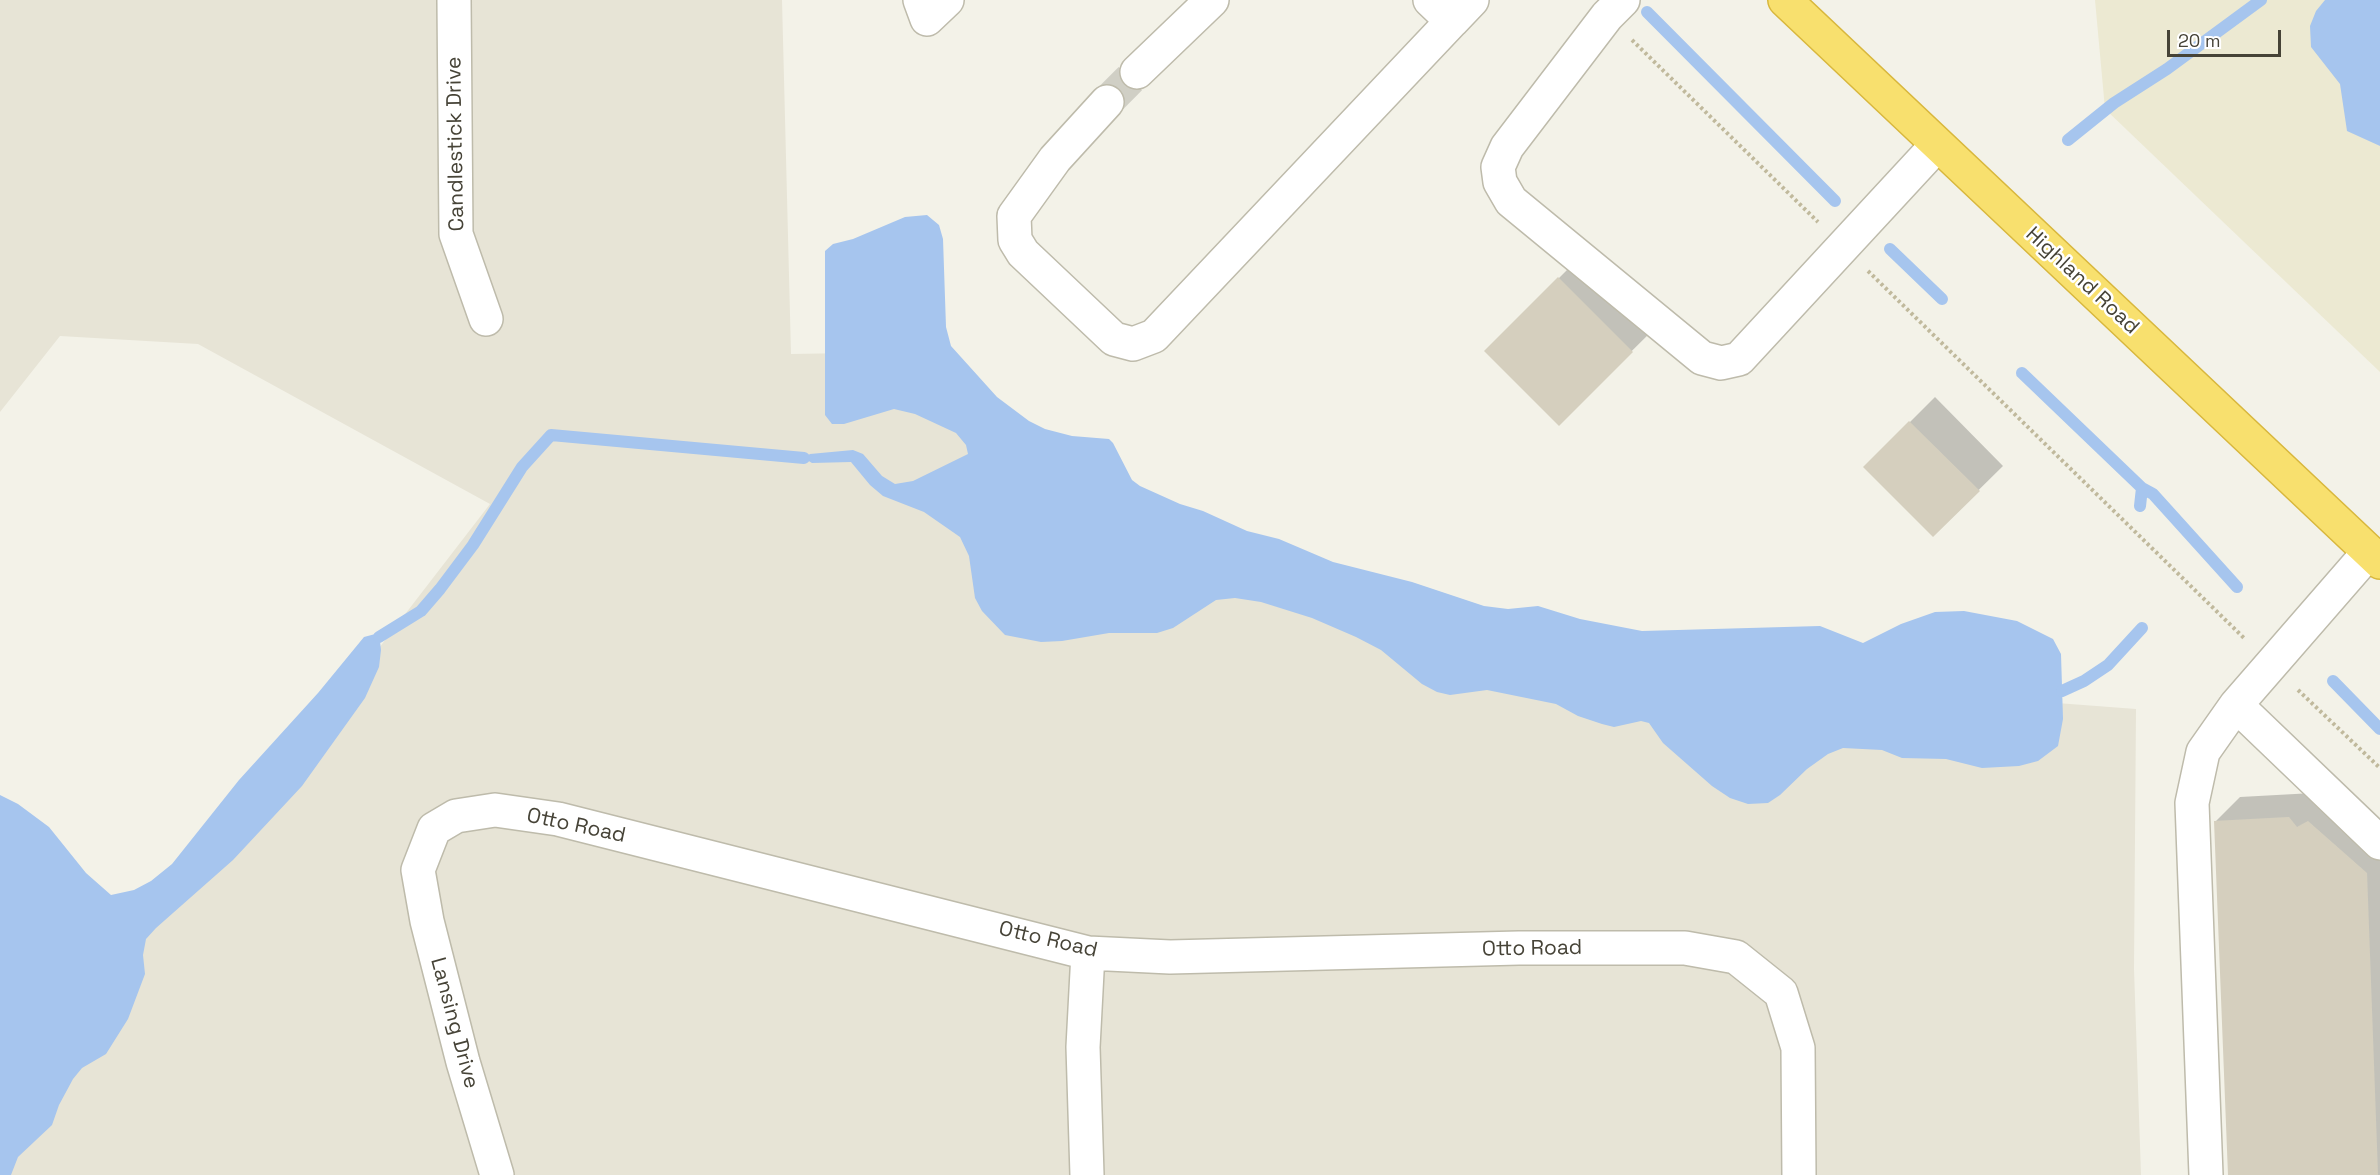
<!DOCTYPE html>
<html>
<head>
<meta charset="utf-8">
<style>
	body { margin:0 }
	#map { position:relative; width:2380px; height:1175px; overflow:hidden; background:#f3f2e8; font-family:"Space Grotesk",sans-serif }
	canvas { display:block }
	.scale { position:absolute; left:2167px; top:30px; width:114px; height:27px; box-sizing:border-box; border:3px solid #464337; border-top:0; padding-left:8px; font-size:18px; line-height:21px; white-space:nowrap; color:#464337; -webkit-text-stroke:4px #fff; paint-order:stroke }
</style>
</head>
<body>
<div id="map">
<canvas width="2380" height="1175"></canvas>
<div class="scale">20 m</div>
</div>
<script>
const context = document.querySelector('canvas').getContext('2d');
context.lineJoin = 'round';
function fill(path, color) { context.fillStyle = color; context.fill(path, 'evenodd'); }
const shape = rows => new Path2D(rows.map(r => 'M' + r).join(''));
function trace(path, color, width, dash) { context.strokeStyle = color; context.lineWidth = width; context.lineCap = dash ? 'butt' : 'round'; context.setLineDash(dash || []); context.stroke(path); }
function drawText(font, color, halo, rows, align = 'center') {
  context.font = font + ' "Space Grotesk",sans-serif'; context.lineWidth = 5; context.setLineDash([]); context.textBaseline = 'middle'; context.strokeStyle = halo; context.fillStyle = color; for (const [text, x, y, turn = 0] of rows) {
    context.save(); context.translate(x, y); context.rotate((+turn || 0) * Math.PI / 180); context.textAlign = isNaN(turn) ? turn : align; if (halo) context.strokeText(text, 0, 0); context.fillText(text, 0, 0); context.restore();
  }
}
fill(shape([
	[0,0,782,0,791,354,909,352,1183,561,2004,699,2136,709,2134,969,2141,1175,0,1175,0,1061,342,696,490,504,198,344,60,336,0,412]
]), '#e7e4d6');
fill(shape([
	[2095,0,2380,0,2380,372,2105,109]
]), '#ece9d2');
fill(shape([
	[2325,0,2380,0,2380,146,2347,131,2340,84,2311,47,2310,26,2316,11],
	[927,215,939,225,943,239,946,327,951,346,997,397,1029,421,1045,429,1072,436,1109,439,1113,443,1132,480,1140,486,1180,504,1203,511,1247,531,1279,539,1333,562,1412,582,1484,606,1508,609,1538,606,1580,619,1642,631,1820,626,1863,643,1901,624,1935,612,1964,611,2017,621,2053,639,2061,654,2063,719,2058,746,2038,761,2019,766,1982,768,1946,759,1902,758,1882,750,1843,748,1828,754,1807,769,1780,795,1768,803,1748,804,1730,798,1712,786,1663,743,1649,723,1641,721,1614,727,1602,724,1578,716,1556,704,1487,690,1450,695,1437,692,1422,684,1381,650,1356,637,1312,618,1261,602,1235,598,1216,600,1173,628,1157,633,1109,633,1062,641,1041,642,1005,635,982,611,975,598,969,556,960,537,924,512,883,496,870,485,851,462,812,463,804,458,810,454,853,450,863,454,882,476,895,484,913,481,968,454,966,445,956,433,915,414,894,409,844,424,832,424,825,415,825,251,833,244,853,239,905,217],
	[379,633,381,650,379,667,365,698,302,786,233,860,156,928,146,939,143,955,145,974,128,1019,106,1054,82,1068,73,1079,59,1105,52,1125,18,1157,11,1175,0,1175,0,795,18,804,49,827,86,873,111,895,134,890,151,881,172,864,239,780,318,693,364,637]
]), '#a6c5ee');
fill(shape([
	[1583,254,1656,327,1559,423,1486,351],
	[1935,397,2003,466,1933,535,1865,467],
	[2313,793,2380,839,2380,1175,2230,1175,2215,822,2240,797]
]), '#0003');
trace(shape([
	[1647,12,1835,201],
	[2068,140,2114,103,2167,69,2261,0],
	[1890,249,1942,299],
	[2022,373,2142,488,2153,494,2237,587],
	[2140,506,2142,488],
	[379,637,421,611,440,589,473,545,522,467,551,435,804,458],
	[2333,681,2380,729],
	[2062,691,2084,681,2108,665,2142,628]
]), '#a6c5ee', 12);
fill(shape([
	[1558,277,1633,352,1559,426,1484,351],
	[1909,421,1980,491,1933,537,1863,467],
	[2289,817,2297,827,2308,821,2367,873,2378,1175,2228,1175,2214,821]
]), '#d5cfbe');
trace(shape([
	[1107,102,1137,72]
]), '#d0cfc5', 33, [33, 16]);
const minor = shape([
	[454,0,456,234,486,319],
	[920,0,927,19,947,0],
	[1430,0,1452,21,1472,0],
	[1623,0,1607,16,1507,147,1498,167,1500,182,1511,201,1702,358,1721,363,1739,359,1937,145],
	[1137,72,1212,0],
	[1107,102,1055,159,1014,216,1015,240,1023,253,1114,339,1133,344,1154,336,1452,21],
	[2369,552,2236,705,2380,843],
	[497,1175,463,1062,427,921,418,870,434,829,456,816,495,810,558,819,1088,953,1170,957,1519,948,1685,948,1736,957,1781,993,1798,1048,1799,1175],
	[1087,1175,1083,1047,1088,953],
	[2206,1175,2192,803,2203,752,2236,705]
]);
const highway = shape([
	[1785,0,2380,562]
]);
trace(minor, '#bebbab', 36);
trace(highway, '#d8b73d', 36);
trace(shape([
	[1632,40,1818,222],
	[1868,271,2245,639],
	[2298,690,2380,768]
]), '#c0b99c', 4, [3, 3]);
trace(minor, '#fff', 33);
trace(highway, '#f8e06e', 33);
drawText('21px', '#464337', '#fff', [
	["Candlestick Drive",456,144,-91],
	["Highland Road",2082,281,43],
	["Otto Road",576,826,12],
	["Otto Road",1048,940,13],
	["Otto Road",1532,949,-1],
	["Lansing Drive",454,1023,75]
]);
</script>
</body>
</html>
